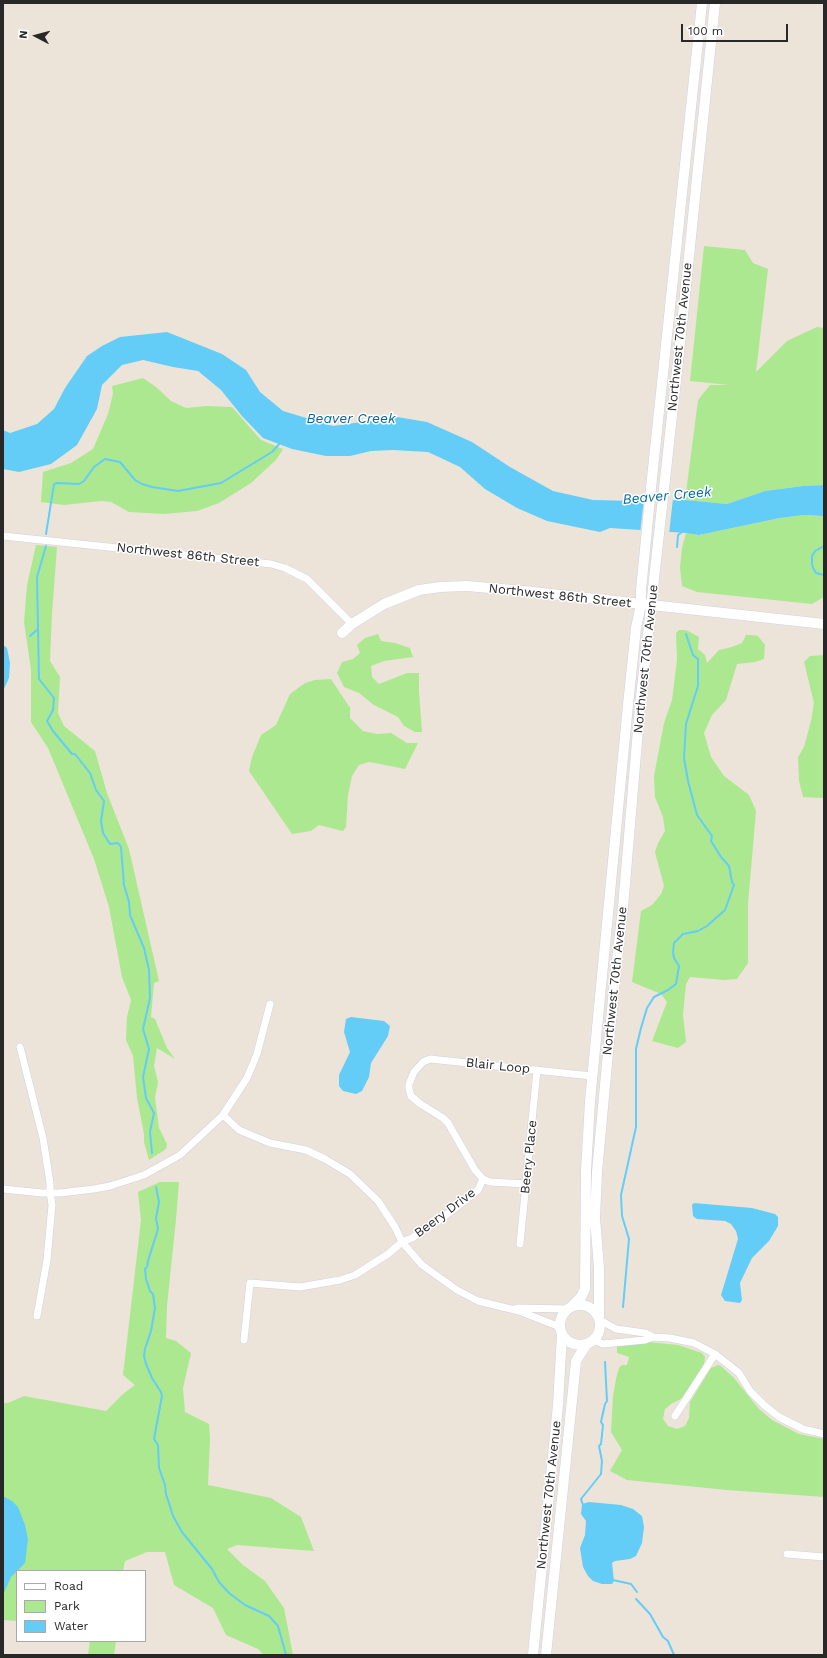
<!DOCTYPE html>
<html>
<head>
<meta charset="utf-8">
<style>
	body { margin:0 }
	#map { position:relative; width:827px; height:1658px; overflow:hidden; background:#ece4d9; font-family:"Work Sans",sans-serif }
	canvas { display:block }
	.frame { position:absolute; inset:0; border:4px solid #282828; pointer-events:none }
	.legend { position:absolute; left:16px; top:1570px; width:130px; height:72px; box-sizing:border-box; background:#fff; border:1px solid #a9a9a9; margin:0; padding:5px 7px; list-style:none; font-size:12px; color:#282828 }
	.legend li { display:flex; align-items:center; gap:8px; height:20px }
	.legend b { width:20px; border:1px solid #a9a9a9 }
	.north { position:absolute; left:16px; top:16px; width:40px; height:40px; -webkit-text-stroke:3px #fff; paint-order:stroke; rotate:276deg; font-size:11px; font-weight:700; line-height:16px; text-align:center; color:#282828 }
	.north::after { content:''; display:block; margin:auto; width:14px; height:18px; background:#282828; clip-path:polygon(50% 0,100% 100%,50% 72%,0 100%) }
	.scale { position:absolute; left:681px; top:24px; width:107px; height:18px; box-sizing:border-box; border:2px solid #282828; border-top:0; padding-left:5px; font-size:12px; line-height:14px; white-space:nowrap; color:#282828; -webkit-text-stroke:3px #fff; paint-order:stroke }
</style>
</head>
<body>
<div id="map">
<canvas width="827" height="1658"></canvas>
<div class="frame"></div>
<ul class="legend">
<li><b style="height:5px;background:#fff"></b>Road</li>
<li><b style="height:11px;background:#ace890"></b>Park</li>
<li><b style="height:11px;background:#63cdf7"></b>Water</li>
</ul>
<div class="north">N</div>
<div class="scale">100 m</div>
</div>
<script>
const context = document.querySelector('canvas').getContext('2d');
context.lineJoin = 'round';
function fill(path, color) { context.fillStyle = color; context.fill(path, 'evenodd'); }
const shape = rows => new Path2D(rows.map(r => 'M' + r).join(''));
function trace(path, color, width, dash) { context.strokeStyle = color; context.lineWidth = width; context.lineCap = dash ? 'butt' : 'round'; context.setLineDash(dash || []); context.stroke(path); }
function drawText(font, color, halo, rows, align = 'center') {
  context.font = font + ' "Work Sans",sans-serif'; context.lineWidth = 3; context.setLineDash([]); context.textBaseline = 'middle'; context.strokeStyle = halo; context.fillStyle = color; for (const [text, x, y, turn = 0] of rows) {
    context.save(); context.translate(x, y); context.rotate((+turn || 0) * Math.PI / 180); context.textAlign = isNaN(turn) ? turn : align; if (halo) context.strokeText(text, 0, 0); context.fillText(text, 0, 0); context.restore();
  }
}
fill(shape([
	[704,246,745,250,753,263,768,269,756,372,787,341,817,327,824,328,824,485,803,486,765,491,727,504,685,500,698,400,710,385,729,385,690,381],
	[143,378,156,387,171,401,186,408,206,406,232,407,261,440,283,449,276,460,251,483,219,503,197,511,164,514,129,512,111,502,101,501,64,505,41,502,43,472,71,463,93,449,108,414,113,394,112,386],
	[804,515,824,516,824,597,812,604,697,592,682,586,680,568,682,548,686,533,699,535,780,518],
	[36,545,57,547,52,614,50,661,60,677,58,713,64,726,95,751,107,793,129,849,159,981,154,983,151,1017,155,1019,167,1048,175,1059,157,1048,154,1066,158,1082,155,1098,159,1128,167,1144,166,1149,149,1160,144,1142,144,1134,137,1098,133,1056,126,1040,127,1017,131,1000,122,977,109,907,94,859,48,748,31,722,31,670,24,622,27,585],
	[679,630,686,630,699,637,698,649,705,655,707,663,719,650,732,647,742,643,746,635,752,635,758,636,765,645,764,659,755,662,737,664,726,700,712,715,704,733,711,757,724,776,749,795,756,811,748,904,748,963,737,979,724,980,690,977,686,984,683,1015,686,1042,678,1048,652,1041,667,1002,661,994,632,982,641,911,652,905,661,894,664,886,655,852,658,843,665,831,663,817,655,797,654,776,664,723,672,700,677,660,676,633],
	[378,634,381,641,395,643,410,648,413,657,384,661,371,666,372,677,379,684,407,673,419,673,419,692,422,732,415,732,404,726,398,717,374,705,359,693,344,687,337,673,342,662,353,659,360,653,357,645,365,638],
	[824,655,824,798,803,797,799,781,798,757,804,747,811,721,814,703,804,662,810,656],
	[331,679,350,708,350,718,363,731,377,734,391,733,407,743,418,743,405,769,375,763,369,762,359,765,352,776,348,795,346,827,343,831,319,825,311,831,292,834,249,771,252,757,261,735,276,725,290,694,305,683,315,680],
	[160,1182,179,1182,176,1219,167,1306,166,1338,176,1341,191,1353,183,1388,185,1412,209,1424,210,1439,208,1485,271,1498,301,1517,314,1551,237,1545,227,1549,243,1565,265,1581,284,1608,293,1655,264,1655,258,1649,226,1635,213,1608,174,1585,165,1552,147,1552,125,1561,123,1571,17,1571,17,1621,3,1620,3,1403,8,1403,24,1396,106,1411,123,1394,135,1385,123,1375,141,1220,138,1192],
	[649,1342,678,1345,702,1353,705,1357,704,1365,684,1396,681,1399,671,1404,665,1409,663,1419,668,1426,677,1429,685,1426,689,1418,690,1402,711,1368,718,1365,721,1366,734,1378,759,1409,772,1420,799,1434,824,1439,824,1497,727,1490,627,1480,610,1471,622,1450,611,1432,613,1396,616,1379,619,1368,622,1365,627,1365,629,1357,617,1353,617,1346],
	[90,1641,116,1641,114,1655,88,1655]
]), '#ace890');
fill(shape([
	[167,332,222,354,246,370,260,392,283,411,333,426,397,417,427,422,472,442,510,467,553,491,593,500,637,501,685,500,727,504,765,491,803,486,824,485,824,516,804,515,780,518,699,535,686,533,610,528,600,532,547,521,517,508,485,489,460,467,428,452,393,450,371,451,350,456,326,456,292,449,263,438,242,416,221,390,198,371,173,367,143,360,122,365,102,385,97,409,77,445,51,464,19,472,3,469,3,430,10,433,37,424,54,409,65,388,87,356,102,346,120,337],
	[3,645,7,648,10,663,9,678,3,691],
	[351,1017,384,1021,390,1026,388,1036,371,1063,369,1077,362,1091,356,1094,343,1091,339,1086,339,1075,350,1052,344,1032,346,1019],
	[694,1203,752,1208,775,1214,778,1217,778,1226,769,1241,752,1258,740,1283,742,1300,740,1303,725,1301,721,1295,738,1239,736,1231,731,1224,725,1221,697,1219,693,1216,692,1205],
	[3,1496,12,1501,18,1507,25,1525,28,1539,25,1563,11,1577,3,1595],
	[589,1502,621,1505,633,1509,642,1516,644,1527,642,1543,636,1556,630,1559,615,1561,612,1563,614,1581,612,1584,602,1584,593,1581,588,1576,583,1567,580,1548,585,1535,586,1521,581,1514,582,1504]
]), '#63cdf7');
fill(shape([
	[673,498,669,534,640,533,644,499]
]), '#ece4d9');
trace(shape([
	[46,534,54,484,57,483,79,484,84,481,94,467,105,459,120,462,135,480,142,484,152,487,178,491,221,483,272,452,280,443],
	[46,546,37,577,39,679,54,698,53,710,47,721,53,731,72,754,75,754,90,773,96,790,104,801,101,821,103,833,110,844,118,843,121,847,124,885,129,902,130,915,144,948,149,970,150,998,143,1029,149,1049,143,1077,146,1098,154,1113,150,1132,152,1153],
	[824,546,815,551,812,556,812,563,813,568,816,573,824,575],
	[677,547,678,535,682,532],
	[30,636,38,629],
	[156,1187,159,1202,156,1218,158,1229,148,1261,147,1267,145,1269,146,1279,150,1291,153,1294,155,1308,151,1331,145,1349,144,1356,146,1364,152,1378,161,1392,162,1396,154,1439,158,1445,159,1468,165,1485,166,1494,173,1516,182,1532,212,1569,219,1582,229,1593,245,1605,269,1616,278,1626,286,1655],
	[623,1307,629,1239,622,1216,621,1195,636,1127,636,1049,641,1028,647,1008,654,997,668,990,676,984,679,966,674,958,673,952,674,943,683,934,698,931,707,926,725,910,734,885,732,882,729,866,721,857,711,841,712,836,697,815,688,781,684,758,686,724,698,686,698,659,693,655,686,634],
	[583,1505,581,1499,601,1474,602,1461,599,1446,601,1444,603,1425,601,1422,605,1404,607,1401,605,1362],
	[613,1580,631,1584,637,1592],
	[636,1599,650,1614,663,1637,668,1641,674,1655]
]), '#63cdf7', 2);
const street = shape([
	[3,536,271,564,285,568,307,579,352,624],
	[20,1047,43,1138,50,1183,50,1192,52,1205,47,1260,37,1316],
	[223,1115,239,1130,270,1143,306,1150,325,1159,350,1174,378,1201,395,1227,402,1242,422,1265,457,1290,478,1301,519,1311,560,1327],
	[526,1184,490,1182,483,1179,475,1170,448,1123,443,1118,419,1103,411,1096,409,1089,409,1084,414,1072,423,1062,430,1059,592,1076],
	[3,1189,42,1193,60,1193,94,1189,110,1186,144,1175,180,1155,223,1115,247,1078,257,1054,270,1004],
	[520,1244,537,1070],
	[517,1308,568,1309],
	[600,1320,616,1329,645,1333,653,1337,670,1338,694,1343,715,1354,739,1373,750,1391,764,1405,779,1417,803,1429,824,1434],
	[244,1340,250,1283,300,1287,340,1280,355,1275,388,1254,402,1242,412,1238,453,1210,478,1190,483,1179],
	[594,1340,603,1344,645,1340,653,1337],
	[675,1416,715,1354],
	[787,1554,824,1557]
]);
const secondary = shape([
	[342,633,352,624,384,604,419,590,440,587,467,586,524,591,824,624],
	'560 1325a20 20 0 1 1 40 0a20 20 0 1 1-40 0Z',
	[571,1307,581,1297,585,1289,586,1171,590,1101,628,705,636,628,641,604,641,590,652,478,702,3],
	[599,1316,599,1268,595,1218,597,1172,615,977,623,907,640,706,681,334,715,3],
	[533,1655,558,1405,562,1334],
	[546,1655,576,1361,586,1345]
]);
trace(street, '#ced1e3', 8);
trace(secondary, '#ced1e3', 11);
trace(street, '#fff', 7);
trace(secondary, '#fff', 10);
drawText('13px', '#282828', '#fff', [
	["Northwest 70th Avenue",680,337,-84],
	["Northwest 86th Street",188,555,6],
	["Northwest 86th Street",560,596,6],
	["Northwest 70th Avenue",646,659,-84],
	["Northwest 70th Avenue",615,981,-84],
	["Blair Loop",498,1066,6],
	["Beery Place",529,1157,-84],
	["Beery Drive",445,1213,-37],
	["Northwest 70th Avenue",549,1495,-84]
]);
drawText('italic 14px', '#0368a1', '#fff', [
	["Beaver Creek",351,419],
	["Beaver Creek",667,496,-5]
]);
</script>
</body>
</html>
